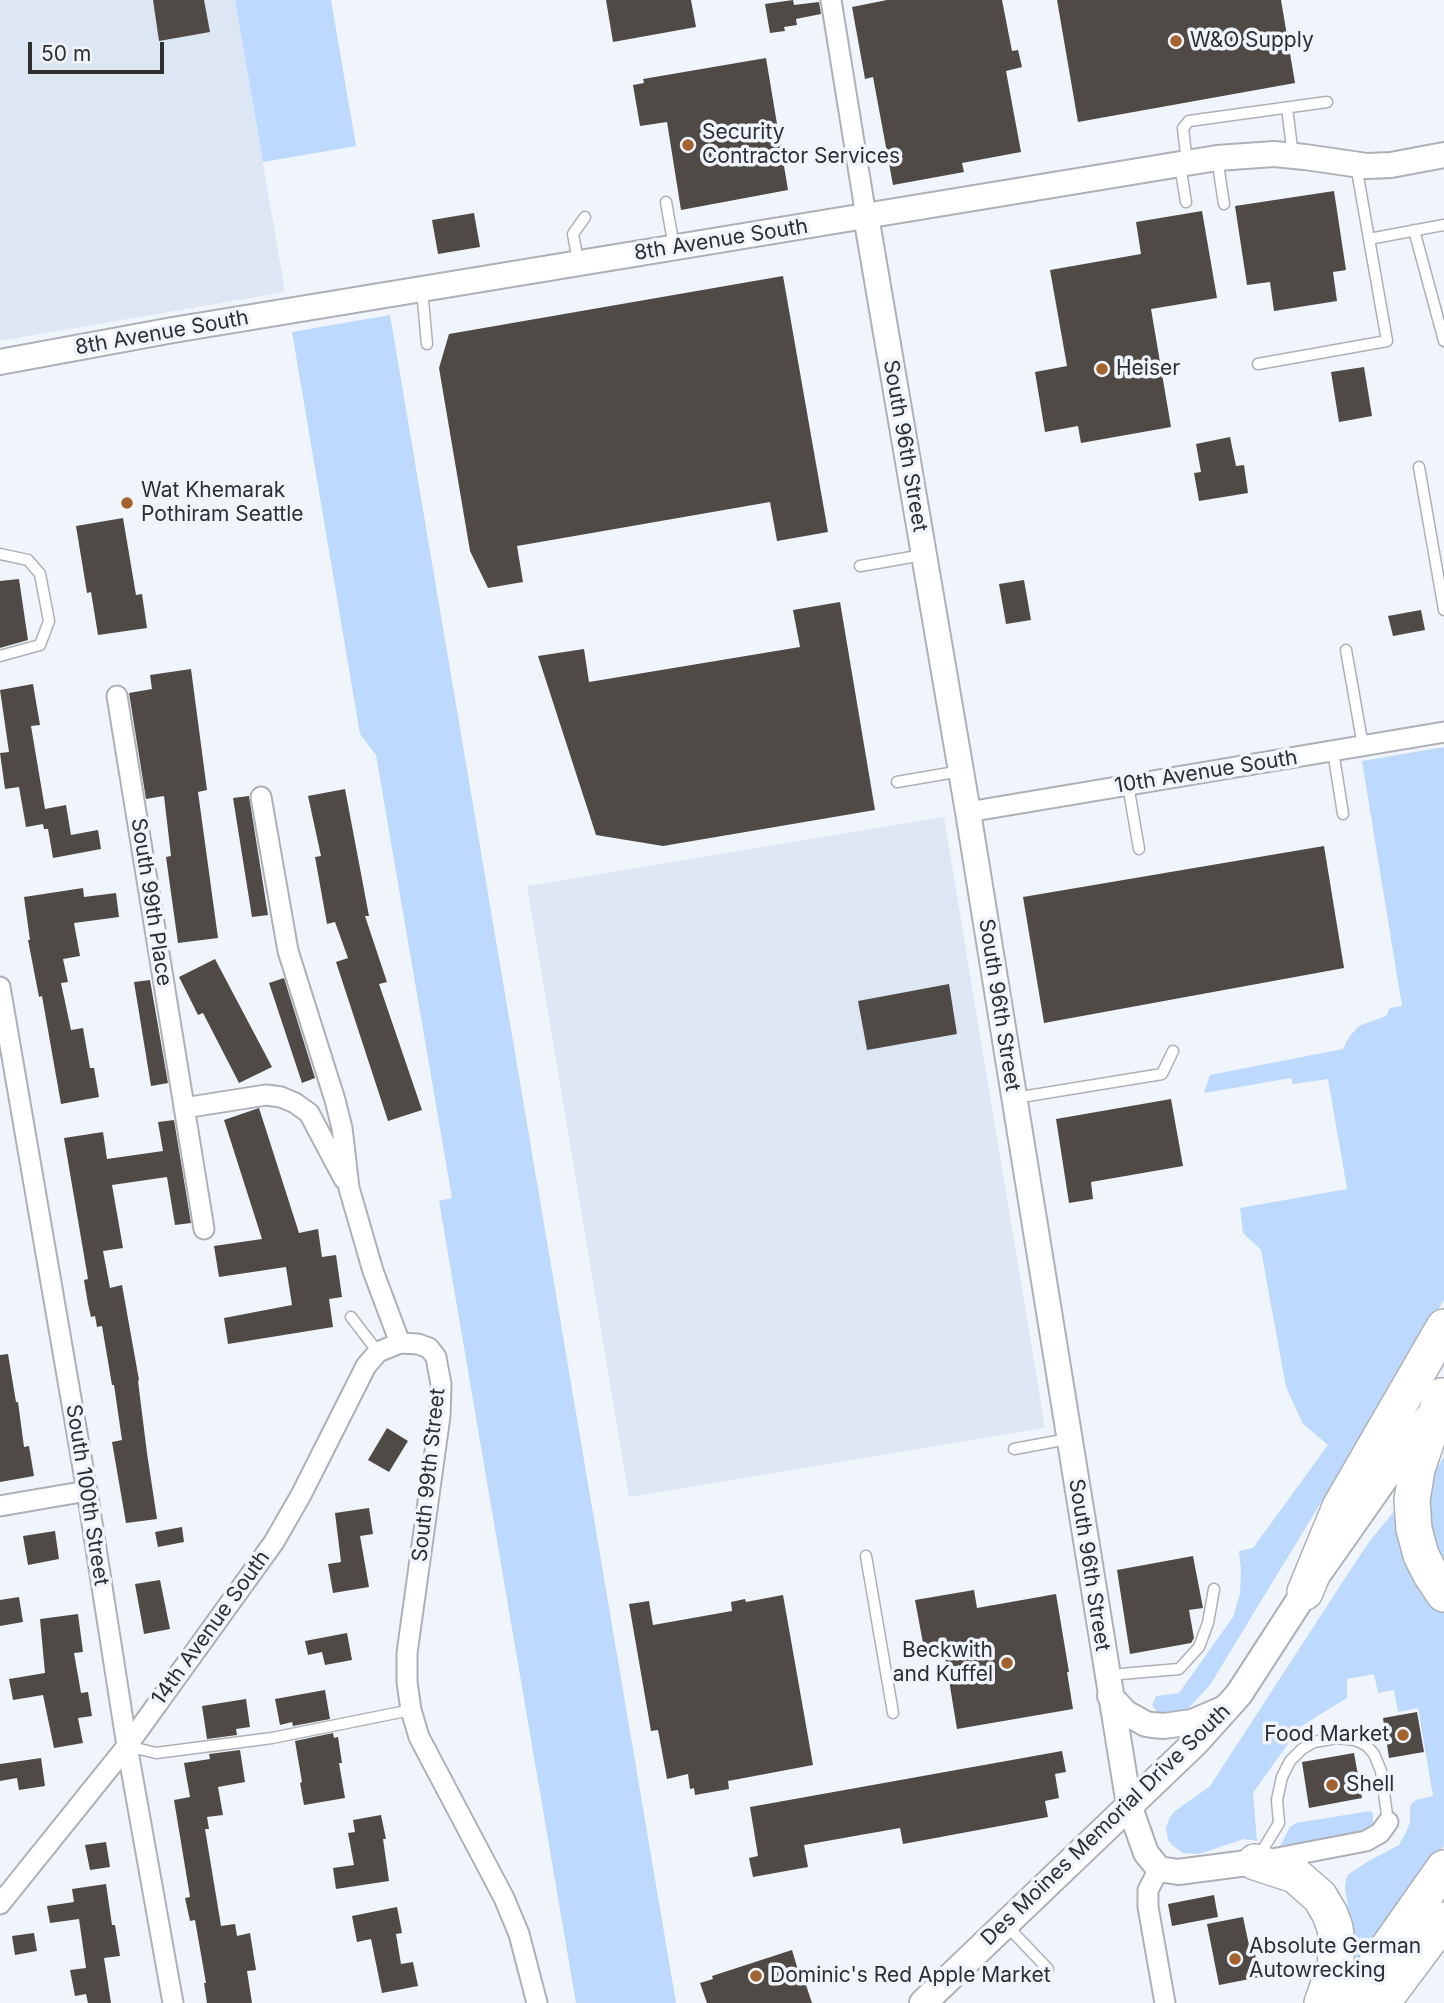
<!DOCTYPE html>
<html>
<head>
<meta charset="utf-8">
<style>
	body { margin:0 }
	#map { position:relative; width:1444px; height:2003px; overflow:hidden; background:#f0f4fb; font-family:Inter,sans-serif }
	canvas { display:block }
	.scale { position:absolute; left:28px; top:42px; width:136px; height:32px; box-sizing:border-box; border:4px solid #2d2f31; border-top:0; padding-left:9px; font-size:21px; line-height:24px; white-space:nowrap; color:#2d2f31; -webkit-text-stroke:5px #f0f4fb; paint-order:stroke }
</style>
</head>
<body>
<div id="map">
<canvas width="1444" height="2003"></canvas>
<div class="scale">50 m</div>
</div>
<script>
const context = document.querySelector('canvas').getContext('2d');
context.lineJoin = 'round';
function fill(path, color) { context.fillStyle = color; context.fill(path, 'evenodd'); }
const shape = rows => new Path2D(rows.map(r => 'M' + r).join(''));
function trace(path, color, width, dash) { context.strokeStyle = color; context.lineWidth = width; context.lineCap = dash ? 'butt' : 'round'; context.setLineDash(dash || []); context.stroke(path); }
function drawText(font, color, halo, rows, align = 'center') {
  context.font = font + ' Inter,sans-serif'; context.lineWidth = 7; context.setLineDash([]); context.textBaseline = 'middle'; context.strokeStyle = halo; context.fillStyle = color; for (const [text, x, y, turn = 0] of rows) {
    context.save(); context.translate(x, y); context.rotate((+turn || 0) * Math.PI / 180); context.textAlign = isNaN(turn) ? turn : align; if (halo) context.strokeText(text, 0, 0); context.fillText(text, 0, 0); context.restore();
  }
}
fill(shape([
	[0,0,235,0,285,292,0,341],
	[944,817,1045,1428,629,1497,527,886]
]), '#dde7f3');
fill(shape([
	[235,0,331,0,356,146,263,162],
	[390,315,676,2003,576,2003,439,1201,452,1198,376,755,360,734,292,332],
	[1444,747,1444,1300,1210,1685,1185,1712,1172,1715,1158,1713,1152,1705,1156,1696,1179,1693,1233,1617,1240,1594,1241,1571,1239,1551,1253,1548,1328,1445,1303,1424,1286,1387,1261,1250,1243,1233,1240,1208,1347,1189,1328,1079,1293,1084,1291,1078,1204,1093,1210,1075,1343,1049,1349,1037,1359,1026,1386,1016,1390,1008,1402,1006,1362,761],
	[1444,1456,1444,1571,1428,1516,1430,1489,1434,1474],
	[1396,1509,1444,1610,1444,1846,1340,1991,1350,1921,1345,1888,1346,1879,1349,1874,1367,1862,1399,1845,1407,1830,1410,1822,1410,1807,1412,1803,1416,1800,1433,1796,1418,1708,1398,1712,1394,1690,1378,1693,1374,1674,1347,1679,1347,1698,1300,1727,1253,1793,1257,1841,1244,1839,1199,1854,1183,1853,1172,1845,1168,1840,1166,1828,1170,1817,1175,1811,1209,1787,1214,1780,1351,1569,1369,1542],
	[1370,1811,1373,1813,1373,1825,1360,1834,1280,1846,1290,1827,1296,1823]
]), '#bdd9fd');
fill(shape([
	[153,0,204,0,210,32,159,41],
	[606,0,691,0,696,27,613,42],
	[793,0,794,5,819,2,821,14,796,19,797,25,784,27,785,31,770,33,765,4],
	[887,0,1002,0,1012,51,1018,50,1022,67,1006,71,1021,152,962,163,964,172,893,185,873,77,865,79,852,7],
	[1057,0,1281,0,1295,83,1078,122],
	[766,58,788,190,681,210,667,122,640,126,633,85,644,83,643,79],
	[1334,191,1346,270,1333,272,1337,301,1274,311,1270,282,1247,285,1235,206],
	[1202,211,1217,298,1151,309,1171,427,1081,443,1078,426,1045,432,1035,372,1067,366,1050,270,1141,254,1136,222],
	[474,213,480,247,438,254,432,220],
	[783,276,828,532,777,541,770,502,517,546,523,582,488,588,470,551,439,368,449,334],
	[1364,367,1372,416,1339,422,1331,372],
	[1230,437,1236,466,1244,465,1248,493,1199,501,1194,473,1201,472,1196,444],
	[123,518,136,595,142,594,147,628,98,635,91,592,87,593,76,526],
	[19,579,28,640,0,648,0,581],
	[1024,580,1031,620,1006,624,999,584],
	[840,602,875,810,663,846,596,835,538,656,584,649,589,682,800,647,793,610],
	[1421,610,1425,630,1393,636,1388,616],
	[191,669,207,790,198,792,218,938,178,943,166,857,171,856,164,796,146,799,129,693,152,689,150,675],
	[33,684,40,725,31,726,45,809,66,805,71,835,98,830,101,849,53,858,48,829,44,829,43,824,26,827,19,787,5,789,0,753,9,752,0,690],
	[345,789,369,916,365,916,387,982,379,984,422,1110,388,1121,336,962,348,958,335,922,327,924,315,857,321,856,308,796],
	[249,796,268,915,252,917,233,798],
	[1324,846,1344,968,1044,1023,1023,897],
	[83,888,84,897,116,893,119,917,74,923,80,956,63,959,68,982,61,983,71,1030,83,1028,90,1068,94,1068,99,1097,61,1104,42,996,39,997,28,940,30,940,24,897],
	[215,959,272,1067,239,1083,203,1013,198,1015,179,977],
	[284,978,315,1078,302,1083,269,983],
	[150,980,168,1083,151,1086,134,982],
	[949,984,957,1034,867,1050,858,1001],
	[1171,1099,1183,1166,1091,1182,1093,1199,1069,1203,1056,1119],
	[259,1108,299,1233,318,1229,322,1257,336,1255,342,1297,329,1299,333,1327,228,1344,224,1318,292,1305,286,1267,219,1277,214,1246,262,1239,224,1120],
	[174,1120,191,1223,175,1225,167,1177,112,1185,123,1248,103,1251,110,1288,122,1285,139,1380,138,1381,147,1453,157,1519,126,1523,112,1442,122,1440,114,1385,112,1385,102,1326,97,1327,95,1316,91,1317,88,1304,84,1280,88,1279,64,1138,103,1132,107,1159,163,1151,158,1122],
	[8,1354,16,1402,18,1402,24,1447,29,1446,34,1476,0,1482,0,1355],
	[387,1428,408,1441,389,1472,368,1460],
	[369,1508,373,1534,360,1536,369,1587,333,1593,328,1564,341,1562,335,1513],
	[182,1527,184,1542,158,1547,155,1532],
	[55,1531,59,1559,28,1565,23,1536],
	[1193,1556,1203,1608,1189,1610,1194,1638,1191,1643,1130,1654,1117,1570],
	[160,1580,170,1629,144,1634,135,1584],
	[974,1590,977,1608,1056,1594,1069,1672,1067,1672,1073,1709,957,1729,944,1650,925,1654,915,1600],
	[783,1595,813,1765,728,1781,729,1789,695,1795,694,1788,690,1789,688,1774,667,1779,658,1730,651,1731,629,1604,649,1601,653,1625,732,1611,731,1602,745,1599,746,1602],
	[19,1597,23,1622,0,1626,0,1600],
	[78,1614,83,1652,74,1653,81,1693,88,1692,92,1716,78,1718,83,1743,54,1748,43,1695,13,1700,9,1679,45,1673,40,1619],
	[347,1633,352,1660,325,1665,322,1652,308,1655,305,1641],
	[325,1690,330,1719,293,1726,292,1722,280,1725,275,1699],
	[246,1699,250,1727,236,1729,237,1735,207,1739,202,1706],
	[1417,1712,1424,1752,1389,1758,1383,1718],
	[333,1733,334,1738,338,1737,342,1763,339,1763,345,1798,304,1805,300,1783,302,1782,295,1741],
	[240,1750,245,1782,218,1787,223,1815,207,1817,209,1829,205,1829,221,1926,235,1924,237,1936,250,1933,256,1970,247,1971,252,2003,207,2003,204,1983,206,1983,195,1920,190,1921,185,1898,190,1897,174,1800,190,1797,184,1763,210,1759,209,1754],
	[1062,1751,1066,1772,1055,1774,1059,1798,1045,1801,1048,1817,903,1844,900,1828,804,1845,808,1867,753,1877,749,1858,758,1856,750,1807],
	[1354,1753,1362,1798,1309,1808,1302,1762],
	[41,1758,45,1786,19,1790,17,1778,0,1781,0,1764],
	[381,1815,386,1839,383,1839,389,1881,336,1889,333,1868,354,1865,348,1833,355,1832,353,1820],
	[106,1842,110,1867,90,1870,85,1845],
	[106,1884,112,1925,115,1925,120,1956,104,1958,111,2003,88,2003,86,1994,75,1996,70,1970,86,1968,79,1919,50,1923,47,1906,74,1902,72,1889],
	[1214,1895,1218,1917,1172,1926,1168,1904],
	[397,1907,402,1933,396,1934,401,1964,413,1962,418,1986,382,1993,371,1939,357,1942,352,1916],
	[1243,1917,1249,1945,1253,1945,1260,1977,1219,1985,1207,1924],
	[34,1933,37,1951,15,1955,12,1936],
	[792,1950,800,1977,803,1976,812,2003,707,2003,700,1983,713,1979,712,1976]
]), '#504a47');
const service = shape([
	[1287,108,1293,156],
	[1217,158,1224,204],
	[1187,163,1183,128,1189,121,1327,102],
	[1180,165,1186,202],
	[666,202,674,247],
	[1414,230,1444,341],
	[1369,239,1444,225],
	[578,261,573,234,585,217],
	[422,290,427,344],
	[1258,364,1387,341,1356,165],
	[1419,467,1444,610],
	[0,554,28,560,40,574,49,621,40,645,0,656],
	[860,566,923,555],
	[1346,650,1363,746],
	[1333,751,1343,814],
	[897,782,961,771],
	[1128,785,1139,849],
	[1015,1098,1162,1074,1173,1051],
	[351,1317,378,1352],
	[1014,1449,1068,1439],
	[866,1556,893,1713],
	[1109,1675,1179,1669,1199,1647,1208,1623,1214,1589],
	[127,1746,156,1753,272,1738,411,1710],
	[1259,1856,1279,1823,1277,1800,1282,1777,1290,1761,1302,1749,1314,1742,1337,1738,1355,1740,1366,1745,1374,1754,1381,1771,1388,1822],
	[1007,1926,1048,1969]
]);
const minor = shape([
	[831,0,866,216],
	[117,696,204,1229],
	[261,797,288,951,335,1100,342,1128,349,1188,373,1271,400,1343,418,1344,429,1348,436,1357,438,1368,441,1384,440,1416,407,1653,407,1682,411,1710,419,1737,504,1898,519,1934,537,2003],
	[968,812,1444,732],
	[0,987,87,1491,127,1746,173,2003],
	[184,1108,266,1095,281,1097,295,1103,309,1113,344,1179],
	[0,1506,87,1491],
	[1267,1860,1366,1841,1380,1833,1388,1822],
	[1159,1869,1148,1890,1148,1907,1165,2003],
	[0,1904,127,1746,274,1542,301,1495,366,1366,378,1352,400,1343]
]);
const tertiary = shape([
	[866,216,968,812,1129,1805,1146,1853,1159,1869,1178,1872,1255,1862],
	[0,362,173,330,1217,158,1274,154,1305,157,1367,166,1391,165,1444,155],
	[1110,1696,1126,1713,1146,1724,1152,1725,1164,1726,1192,1722,1227,1707]
]);
const secondary = shape([
	[923,2003,1195,1743,1239,1694,1305,1592,1427,1418]
]);
const motorway = shape([
	[1442,1396,1417,1469,1412,1500,1414,1529,1421,1555,1430,1573,1444,1594],
	[1305,1592,1340,1507,1444,1327],
	[1255,1862,1295,1875,1320,1897,1330,1914,1335,1928,1337,1945,1335,1966,1322,2003],
	[1349,2003,1444,1868],
	[1382,2003,1444,1920]
]);
trace(service, '#adb1b7', 13);
trace(minor, '#adb1b7', 23);
trace(tertiary, '#adb1b7', 28);
trace(secondary, '#adb1b7', 30);
trace(motorway, '#adb1b7', 38);
trace(service, '#fff', 10);
trace(minor, '#fff', 19);
trace(tertiary, '#fff', 24);
trace(secondary, '#fff', 26);
trace(motorway, '#fff', 35);
for (const [x, y, r, color] of [
	[1176,41,7,"#a4632e"],
	[688,145,7,"#a4632e"],
	[1102,369,7,"#a4632e"],
	[127,503,7,"#a4632e"],
	[1007,1663,7,"#a4632e"],
	[1403,1735,7,"#a4632e"],
	[1332,1785,7,"#a4632e"],
	[1235,1959,7,"#a4632e"],
	[756,1976,7,"#a4632e"]
]) { const dot = new Path2D(); dot.arc(x, y, r, 0, 2 * Math.PI); context.fillStyle = color; context.fill(dot); trace(dot, '#f0f4fb', 2.5); }
drawText('21px', '#2d2f31', '#f0f4fb', [
	["W&O Supply",1190,41],
	["Security",702,133],
	["Contractor Services",702,157],
	["Heiser",1116,369],
	["Wat Khemarak",141,491],
	["Pothiram Seattle",141,515],
	["Beckwith",993,1651,"right"],
	["and Kuffel",993,1675,"right"],
	["Food Market",1389,1735,"right"],
	["Shell",1346,1785],
	["Absolute German",1249,1947],
	["Autowrecking",1249,1971],
	["Dominic's Red Apple Market",770,1976]
], 'left');
drawText('21px', '#2d2f31', '#f0f4fb', [
	["8th Avenue South",721,240,-9],
	["8th Avenue South",162,333,-10],
	["South 96th Street",905,446,80],
	["10th Avenue South",1206,772,-9],
	["South 99th Place",151,902,81],
	["South 96th Street",999,1005,81],
	["South 99th Street",429,1475,-84],
	["South 100th Street",87,1495,81],
	["South 96th Street",1089,1565,81],
	["14th Avenue South",211,1628,-54],
	["Des Moines Memorial Drive South",1106,1825,-44]
]);
</script>
</body>
</html>
